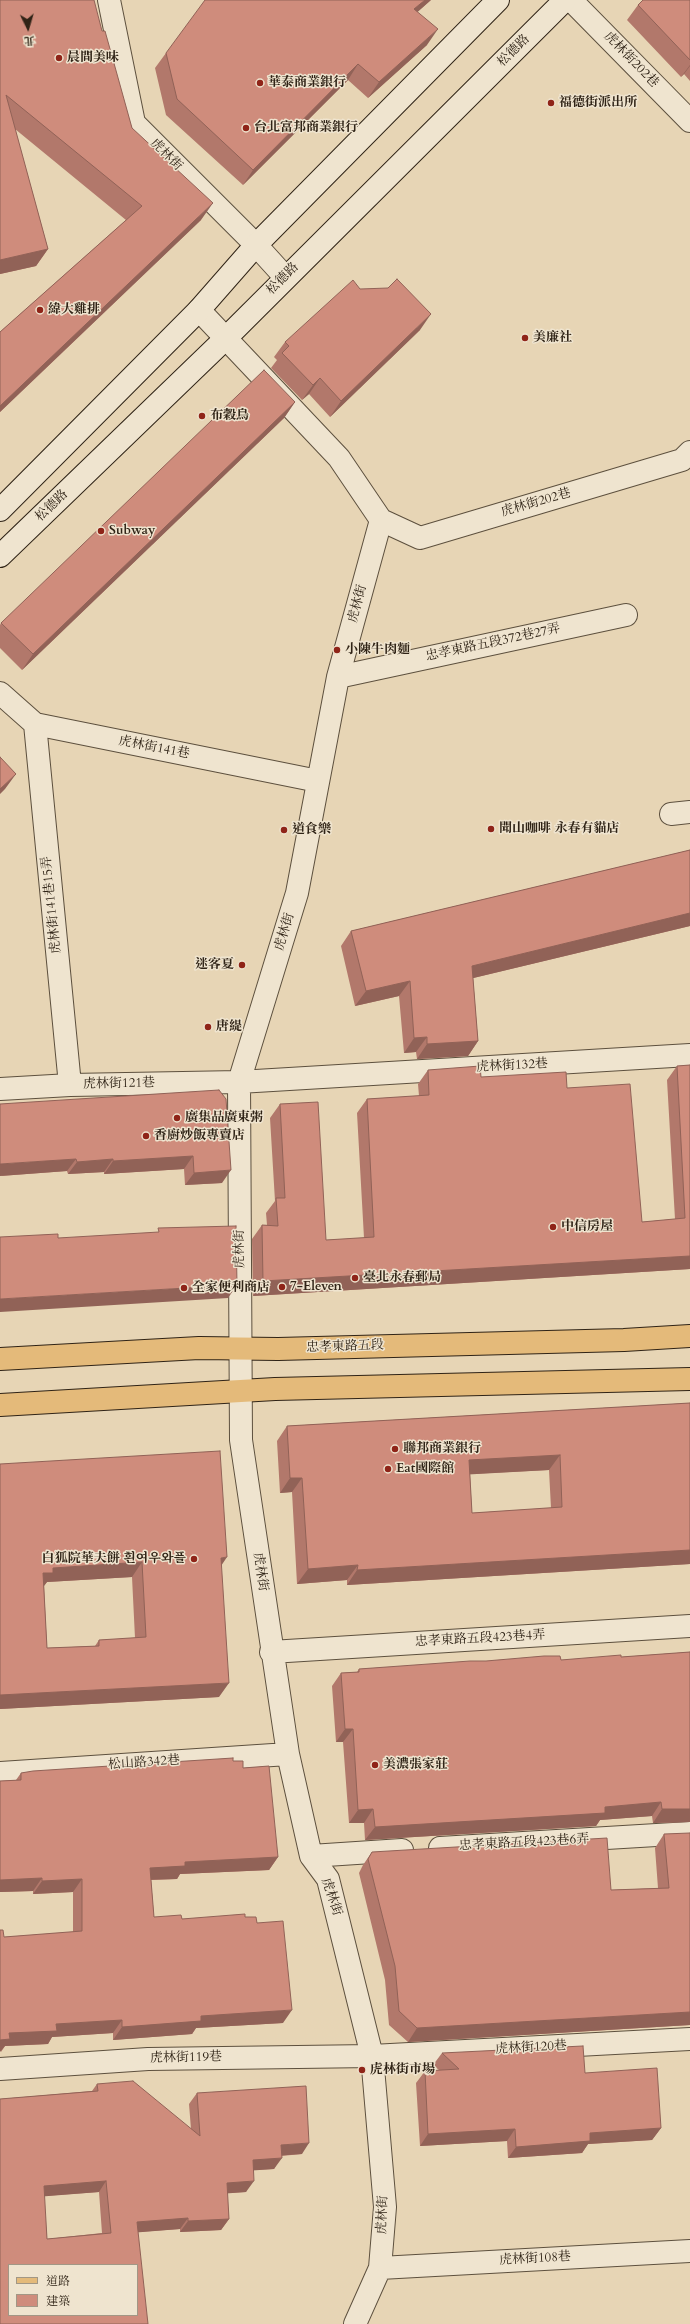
<!DOCTYPE html>
<html>
<head>
<meta charset="utf-8">
<style>
	body { margin:0 }
	#map { position:relative; width:690px; height:2324px; overflow:hidden; background:#e7d5b5; font-family:Cardo,"Noto Serif TC",serif }
	canvas { display:block }
	.legend { position:absolute; left:8px; top:2264px; width:130px; height:52px; box-sizing:border-box; background:#efe4cf; border:1px solid #a29785; margin:0; padding:5px 7px; list-style:none; font-size:12px; color:#2f2316 }
	.legend li { display:flex; align-items:center; gap:8px; height:20px }
	.legend b { width:20px; border:1px solid #a29785 }
	.north { position:absolute; left:8px; top:8px; width:40px; height:40px; -webkit-text-stroke:3px #efe4cf; paint-order:stroke; rotate:175deg; font-size:11px; font-weight:700; line-height:16px; text-align:center; color:#2f2316 }
	.north::after { content:''; display:block; margin:auto; width:14px; height:18px; background:#2f2316; clip-path:polygon(50% 0,100% 100%,50% 72%,0 100%) }
</style>
</head>
<body>
<div id="map">
<canvas width="690" height="2324"></canvas>
<ul class="legend">
<li><b style="height:5px;background:#e4ba7a"></b>道路</li>
<li><b style="height:11px;background:#cf8c7c"></b>建築</li>
</ul>
<div class="north">北</div>
</div>
<script>
const context = document.querySelector('canvas').getContext('2d');
context.lineJoin = 'round';
const shape = rows => new Path2D(rows.map(r => 'M' + r).join(''));
function trace(path, color, width, dash) { context.strokeStyle = color; context.lineWidth = width; context.lineCap = dash ? 'butt' : 'round'; context.setLineDash(dash || []); context.stroke(path); }
function fill(path, color) { context.fillStyle = color; context.fill(path, 'evenodd'); }
function drawText(font, color, halo, rows, align = 'center') {
  context.font = font + ' Cardo,"Noto Serif TC","Noto Serif KR",serif'; context.lineWidth = 3; context.setLineDash([]); context.textBaseline = 'middle'; context.strokeStyle = halo; context.fillStyle = color; for (const [text, x, y, turn = 0] of rows) {
    context.save(); context.translate(x, y); context.rotate((+turn || 0) * Math.PI / 180); context.textAlign = isNaN(turn) ? turn : align; if (halo) context.strokeText(text, 0, 0); context.fillText(text, 0, 0); context.restore();
  }
}
const pedestrian = shape([
	[671,814,690,812]
]);
const minor = shape([
	[109,0,134,123,256,245,285,277],
	[571,0,690,121],
	[199,310,339,458,381,520,338,677,297,893,239,1082,241,1440,288,1754,311,1856,328,1879,372,2056,385,2207,380,2268,355,2324],
	[381,520,420,538,682,460,690,452],
	[338,677,626,615],
	[0,693,35,724,318,781],
	[35,724,70,1085],
	[0,1089,70,1085,239,1082,690,1055],
	[271,1652,690,1626],
	[0,1773,288,1754],
	[440,1848,690,1833],
	[311,1856,402,1850],
	[0,2069,148,2059,372,2056,690,2039],
	[380,2268,690,2251]
]);
const secondary = shape([
	[0,510,199,310,256,245,498,0],
	[0,556,226,338,565,0]
]);
const primary = shape([
	[0,1359,199,1348,278,1349,624,1340,690,1336],
	[0,1405,275,1389,690,1379]
]);
trace(pedestrian, '#5d503e', 24);
trace(minor, '#5d503e', 24);
trace(secondary, '#2f2316', 24);
trace(primary, '#2f2316', 24);
trace(pedestrian, '#efe4cf', 22);
trace(minor, '#efe4cf', 22);
trace(secondary, '#efe4cf', 22);
trace(primary, '#e4ba7a', 22);
fill(shape([
	[0,0,102,31,132,128,201,220,0,412,0,332,126,220,15,129,48,249,36,266,0,274],
	[431,0,417,12,427,45,368,98,348,80,243,185,166,115,155,68,166,53],
	[690,0,690,81,684,74,681,77,627,20,638,5],
	[360,289,420,330,330,417,309,394,302,400,271,368,277,360,274,357,285,342],
	[295,402,284,418,22,670,0,648,0,625,1,623],
	[690,850,690,926,473,978,478,1041,468,1056,417,1059,416,1052,404,1053,399,996,355,1006,341,946,351,931],
	[690,1065,690,1269,253,1296,252,1239,262,1225,267,1225,266,1213,275,1201,270,1118,280,1104,326,1240,364,1238,357,1113,367,1099,419,1096,418,1084,428,1070,481,1077,567,1088,642,1222,675,1219,667,1080,677,1066],
	[219,1090,222,1183,185,1185,184,1169,104,1174,104,1172,68,1174,67,1171,0,1176],
	[690,1403,690,1564,347,1585,347,1580,297,1584,292,1492,280,1493,277,1441,287,1426],
	[549,1470,551,1508,472,1513,470,1474],
	[0,1464,221,1565,219,1697,0,1709],
	[132,1577,135,1638,99,1640,95,1646,47,1648,44,1586,47,1582],
	[690,1652,690,1822,653,1823,652,1816,600,1820,596,1826,365,1840,364,1823,349,1823,343,1742,336,1742,332,1686,341,1673,357,1672,359,1669,486,1661,561,1660,621,1657],
	[233,1761,243,1768,278,1857,269,1870,180,1874,177,1879,151,1880,154,1917,182,1919,245,1917,257,1923,283,2023,196,2028,192,2034,113,2040,113,2033,52,2037,48,2044,5,2046,1,2052,4,1937,73,1932,73,1892,33,1894,33,1891,0,1892,0,1781,16,1780,21,1773],
	[664,1834,690,2025,408,2042,389,2025,385,1980,359,1873,363,1865,372,1852,611,1890,658,1888,655,1848],
	[442,2053,585,2073,661,2128,652,2140,588,2144,582,2153,508,2158,507,2141,420,2146,416,2083,425,2071,439,2070,433,2065],
	[97,2084,191,2129,189,2104,197,2093,302,2154,281,2156,274,2169,253,2170,246,2192,227,2193,229,2219,221,2230,180,2232,180,2229,138,2232,0,2324,0,2099,92,2091],
	[99,2192,102,2233,47,2239,44,2196]
]), '#b2786b');
fill(shape([
	[425,0,431,0,403,25,414,9],
	[438,29,427,45,368,98,379,82],
	[358,64,348,80,243,185,253,170],
	[690,65,690,66,684,74,681,77],
	[213,203,201,220,0,412,0,406],
	[48,249,36,266,0,274,0,260],
	[431,314,420,330,330,417,341,401],
	[320,378,309,394,302,400,313,385],
	[295,402,284,418,22,670,33,654],
	[16,774,5,789,0,794,0,789],
	[690,913,690,926,461,981,472,966],
	[410,981,399,996,355,1006,366,991],
	[427,1037,416,1052,404,1053,414,1038],
	[478,1041,468,1056,417,1059,427,1044],
	[193,1156,184,1169,104,1174,113,1161],
	[76,1159,67,1171,0,1176,0,1164],
	[113,1159,104,1172,68,1174,77,1162],
	[231,1170,222,1183,185,1185,194,1173],
	[690,1256,690,1269,253,1296,263,1281],
	[237,1285,228,1298,0,1312,0,1299],
	[560,1455,549,1470,459,1475,469,1460],
	[290,1478,302,1478,292,1492,280,1493],
	[690,1550,690,1564,347,1585,357,1570],
	[227,1557,217,1572,221,1558],
	[142,1562,132,1577,47,1582,43,1587,43,1573,53,1568],
	[358,1565,347,1580,297,1584,308,1569],
	[229,1683,219,1697,0,1709,0,1695],
	[345,1729,353,1729,343,1742,336,1742],
	[661,1802,652,1816,600,1820,596,1826,365,1840,375,1827],
	[373,1809,364,1823,349,1823,358,1810],
	[662,1809,690,1809,690,1822,653,1823],
	[278,1857,269,1870,180,1874,177,1879,141,1880,150,1868,185,1862],
	[42,1878,33,1891,0,1892,0,1880],
	[82,1879,73,1892,33,1894,42,1881],
	[292,2010,283,2023,196,2028,192,2034,113,2040,122,2027,201,2016],
	[690,2012,690,2025,408,2042,417,2028],
	[122,2020,113,2033,52,2037,48,2044,5,2046,0,2052,0,2040,9,2033,56,2024],
	[661,2128,652,2140,588,2144,582,2153,508,2158,516,2147,590,2133],
	[515,2129,507,2141,420,2146,428,2134],
	[309,2143,302,2154,273,2156,281,2145],
	[282,2158,274,2169,245,2171,253,2160],
	[106,2181,99,2192,36,2197,44,2186],
	[254,2181,246,2192,219,2194,227,2183],
	[188,2218,180,2229,130,2233,137,2222],
	[229,2219,221,2230,180,2232,188,2221]
]), '#916257');
const building = shape([
	[0,0,94,0,102,31,105,31,132,128,213,203,0,406,0,332,142,206,6,95,48,249,0,260,0,0],
	[205,0,425,0,414,9,438,29,379,82,358,64,253,170,177,99,166,53,205,0],
	[643,0,690,0,690,60,638,5,643,0],
	[397,279,431,314,341,401,320,378,313,385,282,353,289,346,285,342,353,280,360,289,388,288,397,279],
	[264,370,295,402,33,654,1,623,264,370],
	[0,757,16,774,0,789,0,757],
	[690,850,690,913,472,966,478,1041,427,1044,427,1037,414,1038,410,981,366,991,351,931,690,850],
	[690,1065,690,1256,263,1281,262,1225,278,1226,276,1198,285,1198,280,1104,318,1102,326,1240,374,1237,367,1099,429,1095,428,1070,480,1066,481,1077,566,1072,567,1088,630,1084,642,1222,685,1218,677,1066,690,1065],
	[219,1090,226,1099,231,1170,194,1173,193,1156,113,1161,113,1159,77,1162,76,1159,0,1164,0,1104,219,1090],
	[236,1226,237,1285,0,1299,0,1237,58,1234,58,1238,159,1232,158,1228,236,1226],
	[690,1403,690,1550,357,1570,358,1565,308,1569,302,1478,290,1478,287,1426,690,1403],
	[560,1455,562,1507,472,1513,469,1460,560,1455],
	[220,1451,227,1557,221,1558,229,1683,0,1695,0,1464,220,1451],
	[142,1562,146,1637,99,1640,99,1646,47,1648,43,1573,53,1573,53,1568,142,1562],
	[690,1652,690,1809,662,1809,661,1802,605,1807,605,1813,375,1827,373,1809,358,1810,353,1729,345,1729,341,1673,359,1672,359,1669,470,1661,486,1661,544,1656,560,1656,561,1660,621,1655,621,1657,690,1652],
	[233,1758,233,1761,243,1761,243,1768,269,1766,278,1857,185,1862,185,1866,150,1868,154,1917,181,1915,182,1919,245,1914,245,1917,256,1917,257,1923,283,1921,292,2010,201,2016,201,2021,122,2027,122,2020,56,2024,57,2031,9,2033,10,2039,0,2040,0,1930,3,1930,4,1937,82,1931,82,1879,42,1881,42,1878,0,1880,0,1781,21,1780,21,1773,33,1771,233,1758],
	[690,1833,690,2012,417,2028,399,2011,395,1966,368,1859,372,1852,607,1838,611,1890,669,1888,664,1834,690,1833],
	[583,2046,585,2073,657,2068,661,2128,590,2133,590,2141,516,2147,515,2129,428,2134,425,2071,459,2069,442,2053,583,2046],
	[133,2081,200,2136,197,2093,306,2086,309,2143,281,2145,282,2158,253,2160,254,2181,227,2183,229,2219,188,2221,188,2218,137,2222,148,2324,0,2324,0,2099,98,2091,97,2084,133,2081],
	[106,2181,111,2233,47,2239,44,2186,106,2181],
	[9,2265,137,2265,137,2315,9,2315,9,2265]
]);
fill(building, '#cf8c7c');
trace(building, '#916257', 1);
for (const [x, y, r, color] of [
	[59,58,4,"#8f2418"],
	[260,83,4,"#8f2418"],
	[551,103,4,"#8f2418"],
	[246,128,4,"#8f2418"],
	[40,310,4,"#8f2418"],
	[525,338,4,"#8f2418"],
	[202,416,4,"#8f2418"],
	[101,531,4,"#8f2418"],
	[337,650,4,"#8f2418"],
	[491,829,4,"#8f2418"],
	[284,830,4,"#8f2418"],
	[242,965,4,"#8f2418"],
	[208,1027,4,"#8f2418"],
	[177,1118,4,"#8f2418"],
	[146,1136,4,"#8f2418"],
	[553,1227,4,"#8f2418"],
	[355,1278,4,"#8f2418"],
	[282,1287,4,"#8f2418"],
	[184,1288,4,"#8f2418"],
	[395,1449,4,"#8f2418"],
	[388,1469,4,"#8f2418"],
	[194,1559,4,"#8f2418"],
	[375,1765,4,"#8f2418"],
	[362,2070,4,"#8f2418"]
]) { const dot = new Path2D(); dot.arc(x, y, r, 0, 2 * Math.PI); context.fillStyle = color; context.fill(dot); trace(dot, '#efe4cf', 1.5); }
drawText('13px', '#2f2316', '#efe4cf', [
	["松德路",514,51,-45],
	["虎林街202巷",631,60,46],
	["虎林街",166,155,45],
	["松德路",283,279,-45],
	["虎林街202巷",536,503,-16],
	["松德路",52,506,-44],
	["虎林街",358,604,-75],
	["忠孝東路五段372巷27弄",493,643,-12],
	["虎林街141巷",154,748,11],
	["虎林街141巷15弄",52,905,-96],
	["虎林街",285,932,-73],
	["虎林街132巷",512,1066,-3],
	["虎林街121巷",119,1084,-1],
	["虎林街",240,1249,-90],
	["忠孝東路五段",345,1347,-2],
	["虎林街",260,1572,82],
	["忠孝東路五段423巷4弄",480,1639,-3],
	["松山路342巷",144,1763,-4],
	["忠孝東路五段423巷6弄",524,1843,-3],
	["虎林街",331,1897,72],
	["虎林街120巷",531,2048,-3],
	["虎林街119巷",186,2058,-1],
	["虎林街",383,2215,-88],
	["虎林街108巷",535,2259,-3]
]);
drawText('bold 13px', '#2f2316', '#efe4cf', [
	["晨間美味",67,58],
	["華泰商業銀行",268,83],
	["福德街派出所",559,103],
	["台北富邦商業銀行",254,128],
	["緯大雞排",48,310],
	["美廉社",533,338],
	["布穀鳥",210,416],
	["Subway",109,531],
	["小陳牛肉麵",345,650],
	["聞山咖啡 永春有貓店",499,829],
	["道食樂",292,830],
	["迷客夏",234,965,"right"],
	["唐緹",216,1027],
	["廣集品廣東粥",185,1118],
	["香廚炒飯專賣店",154,1136],
	["中信房屋",561,1227],
	["臺北永春郵局",363,1278],
	["7-Eleven",290,1287],
	["全家便利商店",192,1288],
	["聯邦商業銀行",403,1449],
	["Eat國際館",396,1469],
	["白狐院華夫餅 흰여우와플",186,1559,"right"],
	["美濃張家莊",383,1765],
	["虎林街市場",370,2070]
], 'left');
</script>
</body>
</html>
